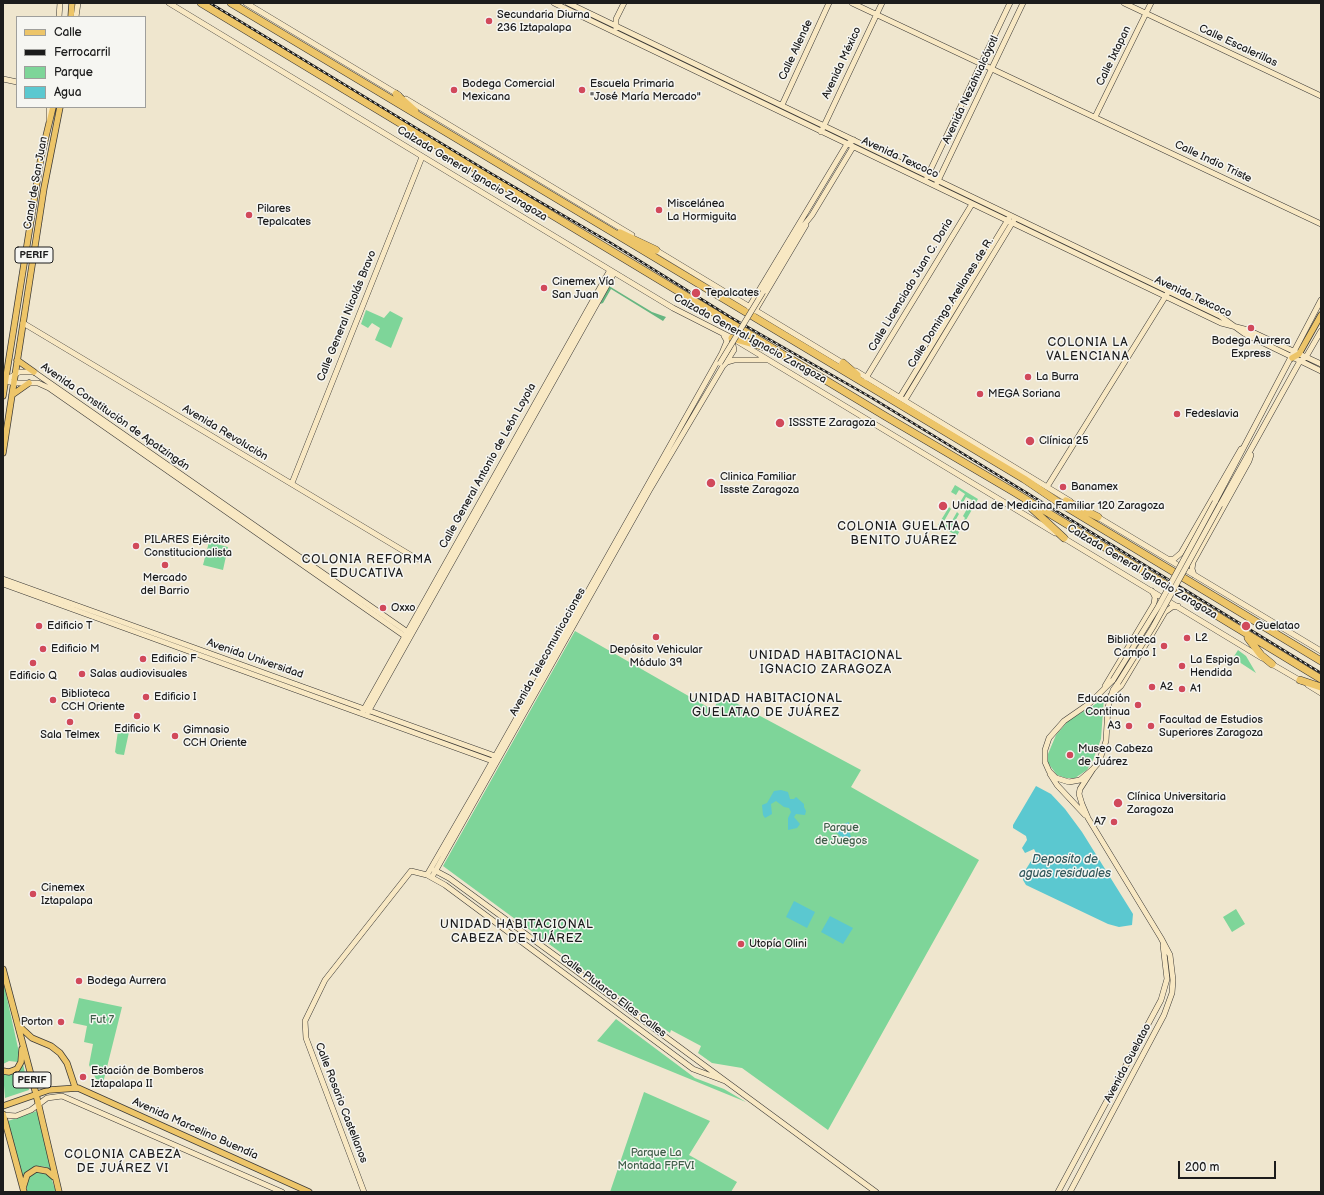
<!DOCTYPE html>
<html>
<head>
<meta charset="utf-8">
<style>
	body { margin:0 }
	#map { position:relative; width:1324px; height:1195px; overflow:hidden; background:#efe6ce; font-family:"Balsamiq Sans",sans-serif }
	canvas { display:block }
	.frame { position:absolute; inset:0; border:4px solid #1c1c1c; pointer-events:none }
	.legend { position:absolute; left:16px; top:16px; width:130px; height:92px; box-sizing:border-box; background:#f6f6f2; border:1px solid #9f9f9c; margin:0; padding:5px 7px; list-style:none; font-size:12px; color:#1c1c1c }
	.legend li { display:flex; align-items:center; gap:8px; height:20px }
	.legend b { width:20px; border:1px solid #9f9f9c }
	.scale { position:absolute; left:1178px; top:1161px; width:98px; height:18px; box-sizing:border-box; border:2px solid #1c1c1c; border-top:0; padding-left:5px; font-size:12px; line-height:14px; white-space:nowrap; color:#1c1c1c; -webkit-text-stroke:3px #f6f6f2; paint-order:stroke }
</style>
</head>
<body>
<div id="map">
<canvas width="1324" height="1195"></canvas>
<div class="frame"></div>
<ul class="legend">
<li><b style="height:5px;background:#edc569"></b>Calle</li>
<li><b style="height:5px;background:#1c1c1c"></b>Ferrocarril</li>
<li><b style="height:11px;background:#7ed599"></b>Parque</li>
<li><b style="height:11px;background:#5bc8d0"></b>Agua</li>
</ul>
<div class="scale">200 m</div>
</div>
<script>
const context = document.querySelector('canvas').getContext('2d');
context.lineJoin = 'round';
function fill(path, color) { context.fillStyle = color; context.fill(path, 'evenodd'); }
const shape = rows => new Path2D(rows.map(r => 'M' + r).join(''));
function trace(path, color, width, dash) { context.strokeStyle = color; context.lineWidth = width; context.lineCap = dash ? 'butt' : 'round'; context.setLineDash(dash || []); context.stroke(path); }
function drawText(font, color, halo, rows, align = 'center') {
  context.font = font + ' "Balsamiq Sans",sans-serif'; context.lineWidth = 3; context.setLineDash([]); context.textBaseline = 'middle'; context.strokeStyle = halo; context.fillStyle = color; for (const [text, x, y, turn = 0] of rows) {
    context.save(); context.translate(x, y); context.rotate((+turn || 0) * Math.PI / 180); context.textAlign = isNaN(turn) ? turn : align; if (halo) context.strokeText(text, 0, 0); context.fillText(text, 0, 0); context.restore();
  }
}
fill(shape([
	[366,310,384,318,390,311,403,318,391,348,375,340,380,328,372,323,368,328,361,324],
	[955,485,978,499,954,541,951,540,954,534,938,525,949,507,951,509,943,523,949,526,957,512,959,514,951,528,957,531,965,518,963,516,972,500,966,497,961,506,959,504,965,494,959,490,956,495,951,492],
	[209,542,228,547,223,570,203,565],
	[575,631,713,710,721,695,861,770,851,787,979,860,828,1130,742,1068,712,1063,698,1053,701,1046,671,1030,670,1033,443,866],
	[1238,650,1246,656,1256,673,1233,658],
	[1104,697,1101,739,1093,760,1087,770,1075,778,1066,778,1057,775,1048,763,1048,754,1056,735,1069,720,1094,705],
	[120,729,127,729,129,732,124,755,117,754,115,752,118,731],
	[1236,909,1245,924,1232,932,1223,917],
	[3,980,20,1057,18,1062,9,1061,3,1064],
	[79,998,122,1007,103,1083,96,1079,89,1065,93,1044,84,1042,87,1026,73,1023],
	[616,1019,695,1078,724,1089,746,1102,597,1041],
	[23,1064,29,1090,5,1098,3,1073],
	[644,1092,710,1121,689,1155,737,1182,731,1192,610,1192],
	[37,1111,52,1171,46,1167,38,1166,31,1169,22,1179,8,1121],
	[36,1171,42,1171,51,1177,56,1192,27,1192,27,1179]
]), '#7ed599');
fill(shape([
	[609,286,652,312,666,317,663,321,611,289,603,303,600,304]
]), '#66b681');
fill(shape([
	[1036,786,1051,794,1065,809,1082,832,1133,914,1132,925,1119,927,1108,924,1026,885,1023,880,1023,874,1036,853,1034,849,1025,853,1022,848,1027,840,1026,836,1013,828,1013,825],
	[781,790,788,792,790,799,794,799,796,797,804,804,804,807,806,811,805,815,796,814,794,817,800,824,797,828,788,830,788,818,791,812,789,808,784,807,776,801,771,804,772,814,765,818,763,815,762,805,767,803,774,791],
	[849,822,850,834,853,843,845,846,841,837,833,828],
	[794,901,815,912,807,928,786,917],
	[830,916,853,928,843,944,821,932]
]), '#5bc8d0');
const secondary = shape([
	[169,3,610,270,673,308,732,338,1055,533],
	[246,3,399,95],
	[554,3,1221,323,1248,330,1321,364],
	[568,3,1220,316,1245,334,1321,371],
	[852,3,1321,224],
	[1124,3,1321,96],
	[59,17,60,3],
	[76,17,78,3],
	[616,28,616,19,624,3],
	[3,79,17,82],
	[406,99,632,235],
	[782,105,829,3],
	[1095,117,1151,3],
	[49,120,49,107],
	[821,132,882,3],
	[927,177,1010,3],
	[937,183,1023,3],
	[654,249,846,365],
	[763,292,800,230,812,215,853,147],
	[749,307,847,144,854,140],
	[755,311,806,225],
	[23,323,417,559],
	[727,361,734,350,733,345,728,345],
	[856,371,1070,501],
	[866,378,972,204],
	[4,380,14,383,38,383,49,388,406,637],
	[6,380,19,372,34,372,409,633],
	[900,397,1009,218],
	[905,400,1014,220],
	[292,483,422,157],
	[1047,487,1167,294],
	[1215,502,1321,300],
	[1220,505,1300,361,1306,357,1321,331],
	[1096,516,1321,651],
	[1062,537,1262,658],
	[1168,559,1174,559,1181,553,1241,449],
	[1194,575,1192,569,1193,562,1249,461,1251,455],
	[3,579,498,757],
	[3,584,495,762],
	[1270,663,1301,681],
	[1113,680,1090,703,1064,721,1049,738,1045,750,1045,762,1049,771,1056,778,1069,782,1080,780,1093,769,1099,762,1106,741,1108,707,1113,690,1118,683],
	[1308,685,1321,693],
	[1105,686,1154,604,1155,597,1152,591],
	[1111,695,1121,686,1165,612,1172,607,1178,606],
	[363,711,610,270],
	[368,712,614,273],
	[1050,774,1057,785,1085,815],
	[434,870,449,878,564,962,876,1192],
	[427,875,479,785,722,353,727,341,724,336],
	[432,877,649,491,723,366,727,362,734,360,768,360],
	[3,1115,16,1116,31,1110,47,1098,62,1096,282,1192],
	[364,1192,306,1038,305,1021,325,980,411,871,427,875,445,885,693,1069,725,1081],
	[1058,1192,1161,1000,1167,979,1163,945],
	[1070,1192,1164,1015,1172,993,1173,980,1170,955,1161,938,1088,818,1082,804,1079,794,1080,789,1093,769]
]);
const primary = shape([
	[71,17,72,3],
	[1292,358,1299,354,1321,315],
	[17,360,34,372],
	[12,395,29,383],
	[3,396,41,157,53,107],
	[3,453,44,188,60,107],
	[3,969,36,1094,59,1192],
	[19,1026,32,1038,51,1046,60,1053,67,1063,75,1087],
	[3,1071,9,1072,17,1069,21,1062,22,1049],
	[3,1106,49,1090,78,1088,309,1192],
	[3,1114,24,1192],
	[23,1188,27,1175,36,1169,47,1171,54,1177]
]);
const highway = shape([
	[201,3,885,416,1014,492,1321,679],
	[231,3,1024,479,1058,502,1321,661],
	[396,94,415,111],
	[620,233,656,250],
	[732,338,768,348],
	[843,363,857,375],
	[1066,501,1098,517],
	[1026,503,1064,538],
	[1248,638,1261,655,1272,664],
	[1300,680,1321,687]
]);
trace(secondary, '#3c3a37', 6);
trace(primary, '#3c3a37', 7);
trace(highway, '#3c3a37', 8);
trace(secondary, '#f8e8c3', 5);
trace(primary, '#edc569', 5.5);
trace(highway, '#edc569', 7);
const rail = shape([
	[210,3,492,174,611,243,732,318,872,398,1321,673]
]);
trace(rail, '#1c1c1c', 2.5);
trace(rail, '#f6f6f2', 1, [3]);
const secondaryBridge = shape([
	[720,363,763,292],
	[1113,680,1158,607,1215,502],
	[1118,683,1153,627,1220,505]
]);
trace(secondaryBridge, '#3c3a37', 6, []);
trace(secondaryBridge, '#f8e8c3', 5);
for (const [x, y, r, color] of [
	[489,21,4,"#d1495b"],
	[454,90,4,"#d1495b"],
	[582,90,4,"#d1495b"],
	[659,210,4,"#d1495b"],
	[249,215,4,"#d1495b"],
	[544,288,4,"#d1495b"],
	[696,293,5,"#d1495b"],
	[1251,328,4,"#d1495b"],
	[1028,377,4,"#d1495b"],
	[980,394,4,"#d1495b"],
	[1177,414,4,"#d1495b"],
	[780,423,5,"#d1495b"],
	[1030,441,5,"#d1495b"],
	[711,483,5,"#d1495b"],
	[1063,487,4,"#d1495b"],
	[943,506,5,"#d1495b"],
	[136,546,4,"#d1495b"],
	[165,565,4,"#d1495b"],
	[383,608,4,"#d1495b"],
	[39,626,4,"#d1495b"],
	[1246,626,5,"#d1495b"],
	[656,637,4,"#d1495b"],
	[1187,638,4,"#d1495b"],
	[1164,646,4,"#d1495b"],
	[43,649,4,"#d1495b"],
	[143,659,4,"#d1495b"],
	[33,663,4,"#d1495b"],
	[1182,666,4,"#d1495b"],
	[82,674,4,"#d1495b"],
	[1152,687,4,"#d1495b"],
	[1182,689,4,"#d1495b"],
	[146,697,4,"#d1495b"],
	[53,700,4,"#d1495b"],
	[1138,705,4,"#d1495b"],
	[137,716,4,"#d1495b"],
	[70,722,4,"#d1495b"],
	[1129,726,4,"#d1495b"],
	[1151,726,4,"#d1495b"],
	[175,736,4,"#d1495b"],
	[1070,755,4,"#d1495b"],
	[1118,803,5,"#d1495b"],
	[1114,822,4,"#d1495b"],
	[33,894,4,"#d1495b"],
	[741,944,4,"#d1495b"],
	[79,981,4,"#d1495b"],
	[61,1022,4,"#d1495b"],
	[83,1077,4,"#d1495b"]
]) { const dot = new Path2D(); dot.arc(x, y, r, 0, 2 * Math.PI); context.fillStyle = color; context.fill(dot); trace(dot, '#f6f6f2', 1.5); }
for (const [x, y, w] of [
	[34,255,38],
	[32,1080,38]
]) { const box = new Path2D(); box.roundRect(x - w / 2, y - 8, w, 16, 3); context.fillStyle = '#f6f6f2'; context.fill(box); trace(box, '#1c1c1c', 1); }
drawText('bold 10px', '#1c1c1c', null, [
	["PERIF",34,255],
	["PERIF",32,1080]
]);
drawText('11px', '#1c1c1c', '#f6f6f2', [
	["Secundaria Diurna",497,15],
	["236 Iztapalapa",497,28],
	["Bodega Comercial",462,84],
	["Mexicana",462,97],
	["Escuela Primaria",590,84],
	["\"José María Mercado\"",590,97],
	["Miscelánea",667,204],
	["La Hormiguita",667,217],
	["Pilares",257,209],
	["Tepalcates",257,222],
	["Cinemex Vía",552,282],
	["San Juan",552,295],
	["Tepalcates",705,293],
	["Bodega Aurrera",1251,341,"center"],
	["Express",1251,354,"center"],
	["La Burra",1036,377],
	["MEGA Soriana",988,394],
	["Fedeslavia",1185,414],
	["ISSSTE Zaragoza",789,423],
	["Clínica 25",1039,441],
	["Clinica Familiar",720,477],
	["Issste Zaragoza",720,490],
	["Banamex",1071,487],
	["Unidad de Medicina Familiar 120 Zaragoza",952,506],
	["PILARES Ejército",144,540],
	["Constitucionalista",144,553],
	["Mercado",165,578,"center"],
	["del Barrio",165,591,"center"],
	["Oxxo",391,608],
	["Edificio T",47,626],
	["Guelatao",1255,626],
	["L2",1195,638],
	["Biblioteca",1156,640,"right"],
	["Campo I",1156,653,"right"],
	["Edificio M",51,649],
	["Depósito Vehicular",656,650,"center"],
	["Módulo 39",656,663,"center"],
	["Edificio F",151,659],
	["La Espiga",1190,660],
	["Hendida",1190,673],
	["Salas audiovisuales",90,674],
	["Edificio Q",33,676,"center"],
	["A2",1160,687],
	["A1",1190,689],
	["Biblioteca",61,694],
	["CCH Oriente",61,707],
	["Edificio I",154,697],
	["Educación",1130,699,"right"],
	["Continua",1130,712,"right"],
	["Facultad de Estudios",1159,720],
	["Superiores Zaragoza",1159,733],
	["A3",1121,726,"right"],
	["Edificio K",137,729,"center"],
	["Gimnasio",183,730],
	["CCH Oriente",183,743],
	["Sala Telmex",70,735,"center"],
	["Museo Cabeza",1078,749],
	["de Juárez",1078,762],
	["Clínica Universitaria",1127,797],
	["Zaragoza",1127,810],
	["A7",1106,822,"right"],
	["Cinemex",41,888],
	["Iztapalapa",41,901],
	["Utopía Olini",749,944],
	["Bodega Aurrera",87,981],
	["Porton",53,1022,"right"],
	["Estación de Bomberos",91,1071],
	["Iztapalapa II",91,1084]
], 'left');
drawText('11px', '#1c1c1c', '#f6f6f2', [
	["Calle Escalerillas",1238,46,25],
	["Calle Allende",796,50,-65],
	["Calle Ixtapan",1114,56,-64],
	["Avenida México",842,63,-65],
	["Avenida Nezahualcóyotl",971,90,-65],
	["Avenida Texcoco",900,158,25],
	["Calle Indio Triste",1213,162,25],
	["Calzada General Ignacio Zaragoza",472,174,31],
	["Canal de San Juan",36,183,-80],
	["Calle Licenciado Juan C. Doria",911,285,-59],
	["Avenida Texcoco",1193,297,25],
	["Calle Domingo Arellanes de R.",951,303,-58],
	["Calle General Nicolás Bravo",347,316,-68],
	["Calzada General Ignacio Zaragoza",750,339,29],
	["Avenida Constitución de Apatzingán",115,417,35],
	["Avenida Revolución",225,433,31],
	["Calle General Antonio de León Loyola",488,466,-61],
	["Calzada General Ignacio Zaragoza",1142,572,31],
	["Avenida Telecomunicaciones",548,652,-61],
	["Avenida Universidad",255,659,19],
	["Calle Plutarco Elías Calles",613,996,37],
	["Avenida Guelatao",1128,1063,-62],
	["Calle Rosario Castellanos",341,1103,69],
	["Avenida Marcelino Buendía",195,1129,24]
]);
drawText('11px', '#3e5d48', '#f6f6f2', [
	["Parque",841,828],
	["de Juegos",841,841],
	["Fut 7",102,1020],
	["Parque La",656,1153],
	["Montada FPFVI",656,1166]
]);
context.letterSpacing = '1px';
drawText('12px', '#1c1c1c', '#f6f6f2', [
	["COLONIA LA",1088,343],
	["VALENCIANA",1088,357],
	["COLONIA GUELATAO",904,527],
	["BENITO JUÁREZ",904,541],
	["COLONIA REFORMA",367,560],
	["EDUCATIVA",367,574],
	["UNIDAD HABITACIONAL",826,656],
	["IGNACIO ZARAGOZA",826,670],
	["UNIDAD HABITACIONAL",766,699],
	["GUELATAO DE JUÁREZ",766,713],
	["UNIDAD HABITACIONAL",517,925],
	["CABEZA DE JUÁREZ",517,939],
	["COLONIA CABEZA",123,1155],
	["DE JUÁREZ VI",123,1169]
]);
context.letterSpacing = '0px';
drawText('italic 12px', '#32585b', '#f6f6f2', [
	["Deposito de",1065,860],
	["aguas residuales",1065,874]
]);
</script>
</body>
</html>
